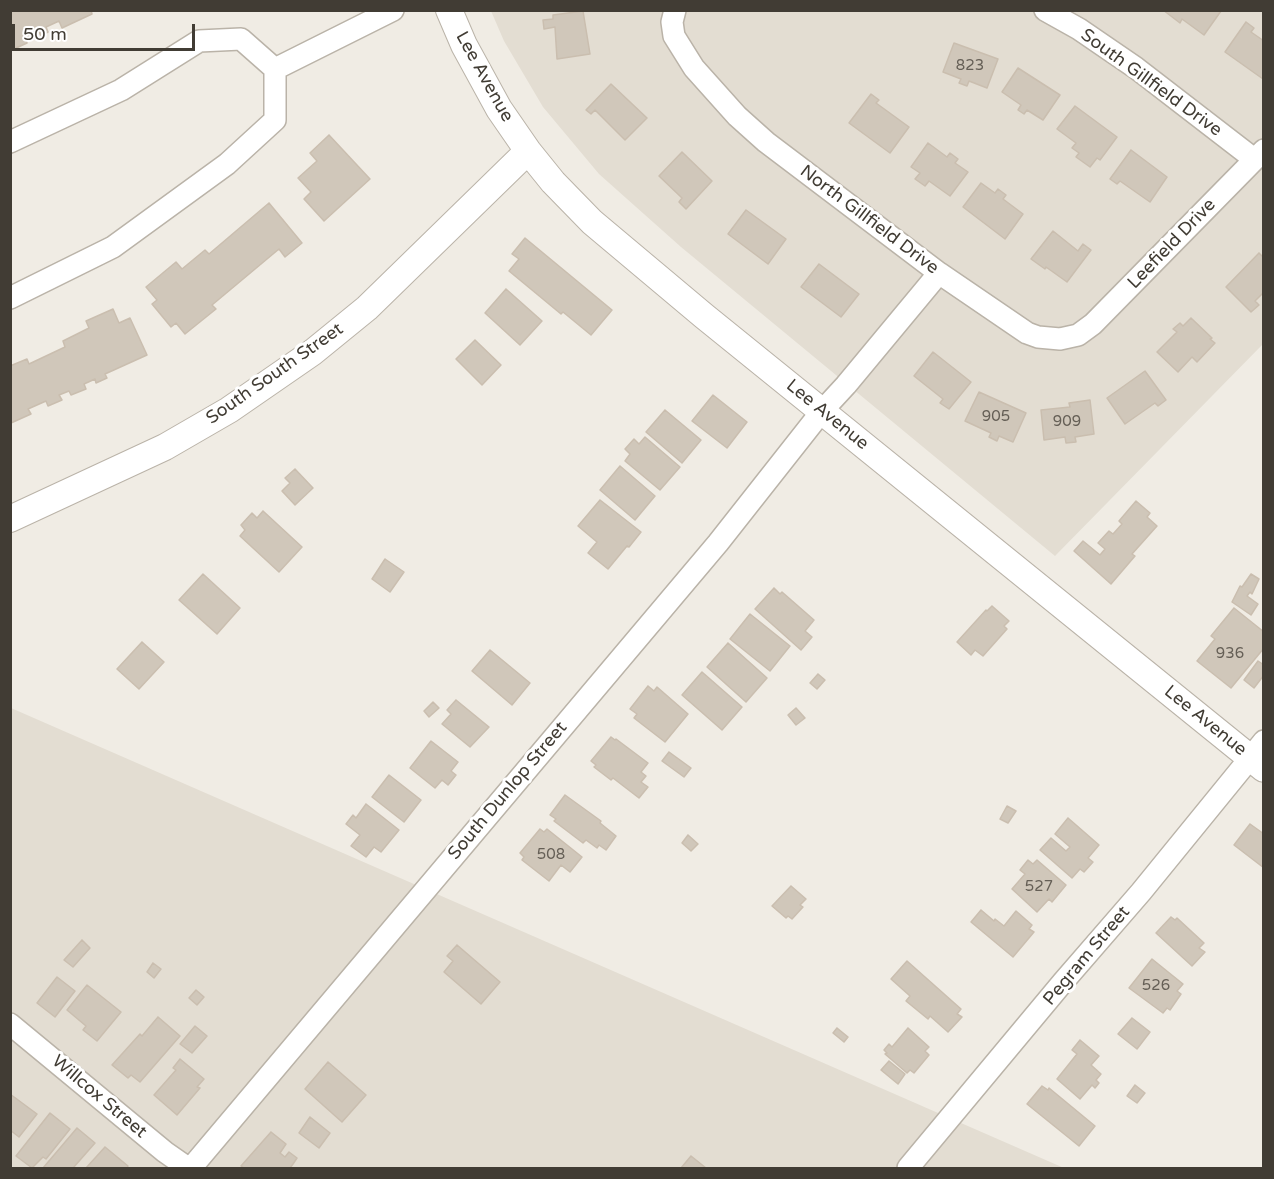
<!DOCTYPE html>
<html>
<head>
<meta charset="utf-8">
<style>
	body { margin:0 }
	#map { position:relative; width:1274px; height:1179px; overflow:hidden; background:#f0ece4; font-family:"Varela Round",sans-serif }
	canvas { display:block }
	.frame { position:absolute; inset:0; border:12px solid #413c34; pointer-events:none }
	.scale { position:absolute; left:12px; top:24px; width:183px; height:27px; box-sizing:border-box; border:3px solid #413c34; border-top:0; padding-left:8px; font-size:18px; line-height:21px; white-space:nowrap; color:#413c34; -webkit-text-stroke:4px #fff; paint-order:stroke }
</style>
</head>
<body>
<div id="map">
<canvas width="1274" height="1179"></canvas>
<div class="frame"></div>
<div class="scale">50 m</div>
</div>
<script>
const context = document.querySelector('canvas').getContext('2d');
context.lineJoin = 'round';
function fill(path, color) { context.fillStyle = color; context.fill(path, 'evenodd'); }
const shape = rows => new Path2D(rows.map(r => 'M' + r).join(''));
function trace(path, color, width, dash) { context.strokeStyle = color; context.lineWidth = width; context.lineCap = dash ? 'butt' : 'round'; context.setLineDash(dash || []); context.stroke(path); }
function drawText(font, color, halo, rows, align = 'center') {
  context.font = font + ' "Varela Round",sans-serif'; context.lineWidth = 6; context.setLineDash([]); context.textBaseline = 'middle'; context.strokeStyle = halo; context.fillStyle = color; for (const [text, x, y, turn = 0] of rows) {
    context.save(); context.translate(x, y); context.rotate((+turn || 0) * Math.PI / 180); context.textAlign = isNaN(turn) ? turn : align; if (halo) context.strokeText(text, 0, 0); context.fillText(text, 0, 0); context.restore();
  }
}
fill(shape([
	[491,11,1263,11,1263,344,1055,556,681,247,599,174,543,107,504,41],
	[11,708,1064,1168,11,1168]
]), '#e3ddd2');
const building = shape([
	[10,10,91,10,92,14,62,28,59,21,46,27,48,32,41,36,39,32,26,37,27,43,14,49,10,42,10,10],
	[1163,10,1220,10,1221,11,1204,35,1182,19,1180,23,1163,10],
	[583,11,590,54,557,59,555,27,544,29,543,20,553,19,553,15,583,11],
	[1246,22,1254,28,1251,32,1264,41,1263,79,1225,52,1246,22],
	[954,43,998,59,987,88,969,81,967,86,959,83,961,79,943,72,954,43],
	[1018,68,1060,95,1043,120,1027,110,1024,114,1018,110,1021,105,1002,92,1018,68],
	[611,84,647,118,625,140,595,110,591,114,586,110,611,84],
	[871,94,879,100,876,103,909,127,890,153,849,123,871,94],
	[1075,106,1117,137,1100,160,1097,158,1090,167,1076,157,1079,153,1072,148,1076,143,1057,129,1075,106],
	[329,135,370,179,324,221,304,199,311,192,298,178,317,161,310,153,329,135],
	[928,143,947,157,950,153,958,159,955,163,968,172,950,196,929,181,925,186,915,179,920,173,911,167,928,143],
	[1131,150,1167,177,1150,202,1120,181,1117,184,1110,179,1131,150],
	[682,152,712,181,686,209,679,202,682,198,659,176,682,152],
	[981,183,995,193,998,189,1006,195,1003,199,1023,214,1005,239,963,207,981,183],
	[269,203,302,243,285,257,279,249,212,305,216,309,185,334,176,323,171,327,152,304,157,300,146,287,176,262,182,269,205,250,209,254,269,203],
	[746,210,786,239,768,264,728,234,746,210],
	[1053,231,1078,251,1083,244,1091,250,1067,282,1046,267,1045,269,1031,259,1053,231],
	[525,238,612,310,591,335,563,312,561,314,509,271,519,259,512,254,525,238],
	[1259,253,1264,258,1264,292,1255,301,1259,305,1251,312,1226,287,1259,253],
	[819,264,859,294,841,317,801,287,819,264],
	[506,289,542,321,520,345,485,313,506,289],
	[113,309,119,323,130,318,147,355,105,374,107,378,96,383,95,379,84,384,86,389,71,395,69,391,59,395,62,400,48,406,46,401,28,409,31,414,11,423,10,366,27,359,29,364,65,347,63,341,89,328,86,321,113,309],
	[1191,318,1212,338,1210,339,1215,343,1197,362,1192,357,1178,372,1157,352,1177,332,1173,329,1180,323,1183,326,1191,318],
	[475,340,501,365,482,385,456,359,475,340],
	[933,352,971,382,949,409,940,403,943,399,914,376,933,352],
	[1145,371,1166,400,1158,406,1155,403,1125,424,1107,398,1145,371],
	[979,392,1026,413,1013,442,999,436,997,441,989,437,991,433,965,421,979,392],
	[713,395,747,422,727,448,692,421,713,395],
	[1090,400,1094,434,1075,437,1076,442,1066,443,1065,437,1044,440,1041,410,1070,407,1069,403,1090,400],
	[665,410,701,440,682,463,646,432,665,410],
	[645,437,680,467,660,490,625,461,630,454,625,449,634,439,639,444,645,437],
	[620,466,655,496,635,520,600,490,620,466],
	[295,469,313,488,295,505,282,491,290,483,285,478,295,469],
	[600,500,641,532,629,547,627,546,608,569,588,553,597,542,578,526,600,500],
	[1136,501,1150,513,1147,517,1157,526,1132,554,1135,556,1111,584,1074,551,1083,541,1100,555,1105,549,1098,543,1109,531,1113,534,1122,524,1119,521,1136,501],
	[263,511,302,547,279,572,240,536,245,530,241,525,252,513,257,518,263,511],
	[385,559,404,572,390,592,372,579,385,559],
	[203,574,240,608,217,634,179,600,203,574],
	[1251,574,1259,579,1252,594,1250,592,1247,596,1258,604,1251,615,1232,602,1240,586,1242,587,1251,574],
	[774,588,780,594,782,592,814,620,805,631,812,637,801,650,755,609,774,588],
	[992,606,1009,621,1004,626,1007,629,983,656,975,650,971,655,957,642,986,610,987,611,992,606],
	[1234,608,1264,632,1264,648,1231,688,1197,661,1215,639,1211,636,1234,608],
	[750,614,790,646,770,671,730,639,750,614],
	[142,642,164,662,139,689,117,669,142,642],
	[728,643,767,678,746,702,707,667,728,643],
	[490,650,530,683,512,705,472,671,490,650],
	[1258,661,1264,665,1264,675,1254,688,1244,680,1258,661],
	[702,672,742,707,722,730,682,695,702,672],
	[818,674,825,680,817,689,810,683,818,674],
	[648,686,654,691,657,687,688,714,665,742,634,718,637,714,630,709,648,686],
	[456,700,489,727,470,747,442,724,451,714,447,710,456,700],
	[433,702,439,708,429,717,424,711,433,702],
	[796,708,805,718,796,725,788,715,796,708],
	[611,737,615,740,616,739,648,763,641,772,646,776,641,782,648,787,639,798,613,778,611,780,594,767,596,765,591,761,611,737],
	[431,741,458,762,451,771,456,775,448,785,442,780,435,788,410,768,431,741],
	[669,752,691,768,684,777,662,761,669,752],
	[389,775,421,800,404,822,372,797,389,775],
	[565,795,601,821,600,823,616,836,606,850,599,845,597,848,586,840,583,843,554,821,556,819,550,815,565,795],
	[366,804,399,830,381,852,374,847,366,857,351,846,360,835,346,824,353,815,356,818,366,804],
	[1007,806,1016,811,1008,823,1000,819,1007,806],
	[1068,818,1099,845,1088,858,1093,862,1084,872,1080,869,1072,878,1040,850,1051,838,1066,851,1070,847,1055,834,1068,818],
	[1250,824,1264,834,1264,868,1234,845,1250,824],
	[540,829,544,832,547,829,582,857,570,872,561,865,549,881,522,860,524,857,520,853,540,829],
	[688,835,698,844,691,851,682,843,688,835],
	[1028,860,1033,864,1037,860,1066,885,1052,902,1049,899,1037,912,1012,889,1025,874,1020,870,1028,860],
	[791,886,806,899,800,905,803,907,792,919,788,916,786,918,772,906,791,886],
	[981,910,994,921,995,919,1004,926,1016,911,1032,925,1029,929,1034,932,1013,957,971,922,981,910],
	[1171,917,1175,920,1177,918,1204,943,1199,948,1205,952,1192,966,1156,933,1171,917],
	[82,940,90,948,73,967,64,960,82,940],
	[457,945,500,982,481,1004,444,972,453,961,447,956,457,945],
	[1152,959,1183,984,1177,991,1181,994,1170,1010,1167,1008,1163,1013,1129,988,1152,959],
	[907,961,961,1009,957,1014,962,1017,948,1032,930,1016,928,1019,906,1001,910,996,891,979,907,961],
	[153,963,161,969,154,978,147,972,153,963],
	[57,977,75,991,55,1017,37,1003,57,977],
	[87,985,121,1012,97,1041,83,1030,86,1026,67,1010,87,985],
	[196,990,204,997,197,1005,189,998,196,990],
	[158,1017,180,1036,140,1082,131,1075,128,1078,112,1065,140,1034,142,1036,158,1017],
	[1132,1018,1150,1032,1137,1049,1118,1034,1132,1018],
	[195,1026,207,1036,192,1053,180,1044,195,1026],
	[837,1028,848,1037,844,1042,833,1033,837,1028],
	[908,1028,929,1047,925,1051,929,1055,914,1073,910,1070,907,1073,885,1054,887,1053,884,1050,889,1044,892,1047,908,1028],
	[1080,1040,1099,1056,1091,1065,1101,1074,1096,1080,1099,1083,1095,1088,1092,1085,1080,1099,1057,1079,1077,1054,1072,1050,1080,1040],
	[180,1059,204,1079,197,1087,200,1088,177,1115,154,1095,176,1070,173,1068,180,1059],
	[889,1061,905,1074,898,1084,881,1070,889,1061],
	[328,1062,366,1095,342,1122,305,1089,328,1062],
	[1135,1085,1145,1093,1137,1103,1127,1096,1135,1085],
	[1042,1086,1048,1090,1049,1088,1095,1126,1079,1146,1027,1104,1042,1086],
	[10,1094,37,1114,19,1137,10,1130,10,1094],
	[50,1113,70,1129,46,1159,43,1157,32,1168,16,1156,50,1113],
	[310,1117,330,1133,319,1148,299,1133,310,1117],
	[77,1128,95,1143,73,1168,43,1168,77,1128],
	[271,1132,286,1144,280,1153,285,1157,289,1152,297,1158,293,1164,290,1168,244,1168,241,1166,271,1132],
	[105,1147,128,1166,127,1168,86,1168,105,1147],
	[691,1156,706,1168,681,1168,691,1156]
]);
fill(building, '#d0c7ba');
trace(building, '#cabeaf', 1.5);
const minor = shape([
	[675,10,672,22,674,36,694,68,737,116,766,142,939,273,1027,333,1038,337,1060,339,1078,335,1093,324,1264,150],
	[1045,10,1079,29,1136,68,1254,159],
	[10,142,121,90,199,41,241,39,275,69,393,10],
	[10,298,113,247,227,164,275,120,275,69],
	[10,1024,165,1152,188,1168],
	[191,1168,718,543,822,411,846,385,939,273],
	[908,1168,1063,982,1141,892,1264,741]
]);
const tertiary = shape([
	[449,10,464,45,499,109,528,151,553,182,592,222,704,316,1264,769],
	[10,519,165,447,229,410,313,352,367,308,528,151]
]);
trace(minor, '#bab3a8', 24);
trace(tertiary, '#bab3a8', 28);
trace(minor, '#fff', 21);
trace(tertiary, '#fff', 26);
drawText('15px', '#655f56', null, [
	["823",970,66],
	["905",996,417],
	["909",1067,422],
	["936",1230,654],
	["508",551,855],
	["527",1039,887],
	["526",1156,986]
]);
drawText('18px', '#413c34', '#fff', [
	["Lee Avenue",484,77,61],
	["South Gillfield Drive",1151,83,36],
	["North Gillfield Drive",869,220,37],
	["Leefield Drive",1172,244,-46],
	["South South Street",275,374,-35],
	["Lee Avenue",827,415,39],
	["Lee Avenue",1205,721,39],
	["South Dunlop Street",508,791,-50],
	["Pegram Street",1087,956,-50],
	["Willcox Street",99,1097,40]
]);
</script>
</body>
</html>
